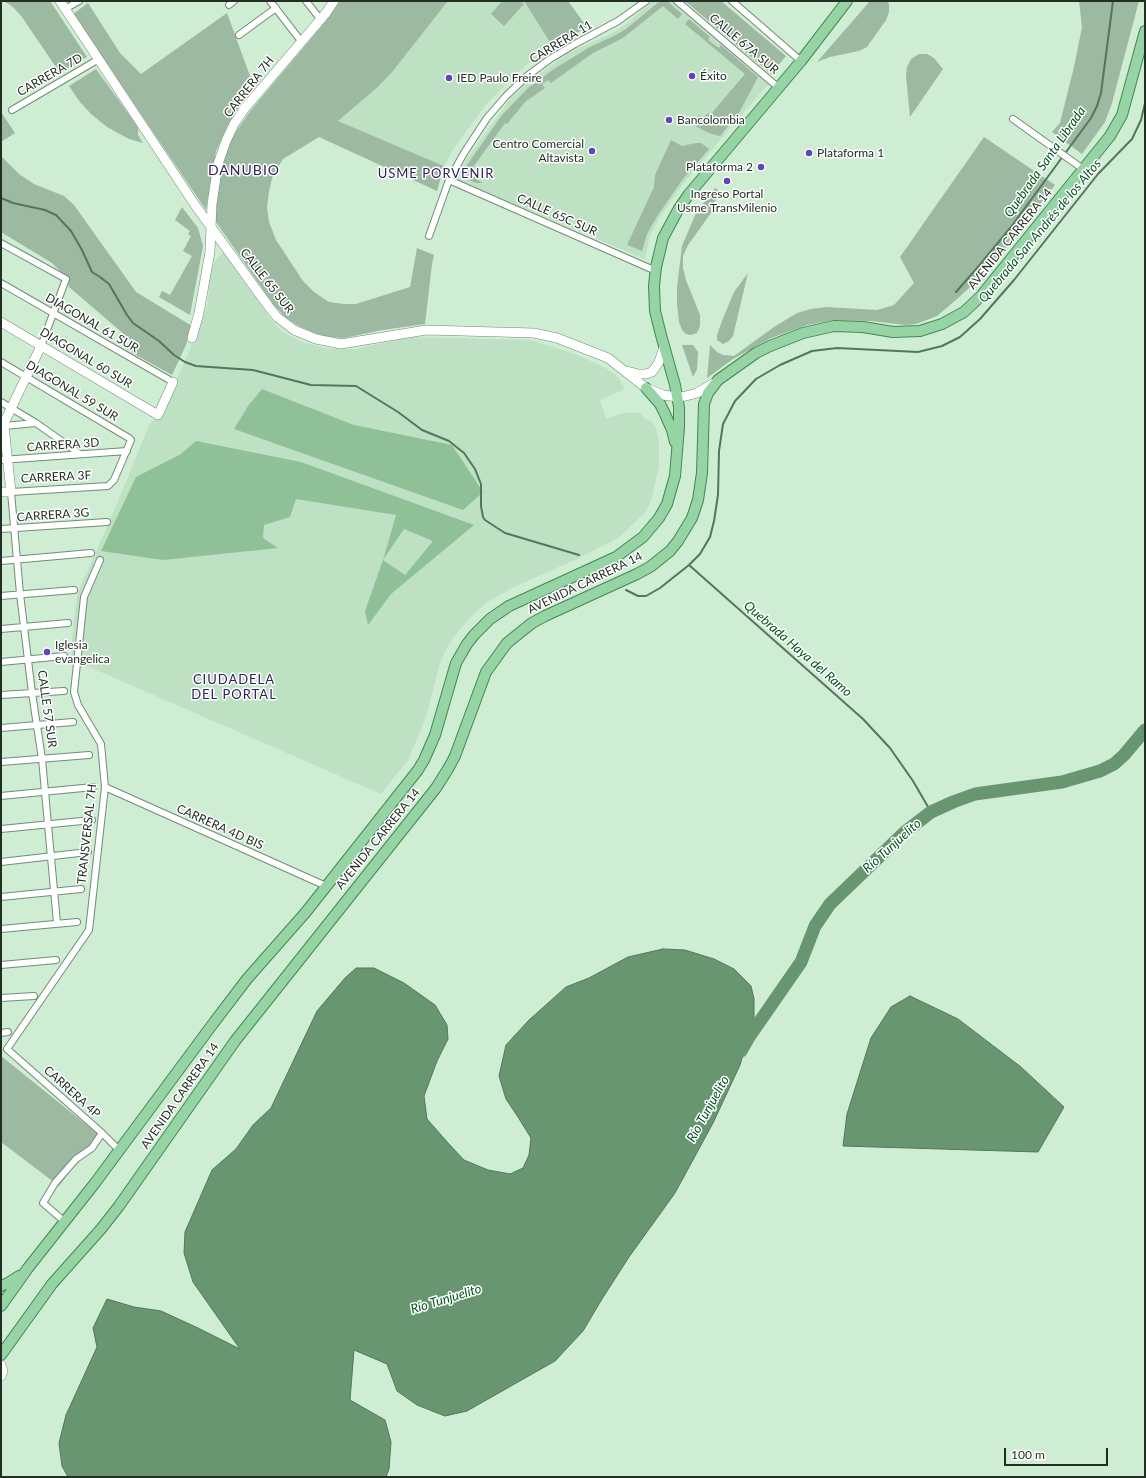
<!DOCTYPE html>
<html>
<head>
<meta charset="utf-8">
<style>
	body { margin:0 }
	#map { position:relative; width:1146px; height:1478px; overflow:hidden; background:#ceedd3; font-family:Lato,sans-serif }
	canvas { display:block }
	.frame { position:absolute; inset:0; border:2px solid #232f25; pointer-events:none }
	.scale { position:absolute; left:1004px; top:1448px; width:104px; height:18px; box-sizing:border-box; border:2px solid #232f25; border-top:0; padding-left:5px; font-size:12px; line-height:14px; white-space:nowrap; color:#232f25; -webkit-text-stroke:3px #fff; paint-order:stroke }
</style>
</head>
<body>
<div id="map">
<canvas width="1146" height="1478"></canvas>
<div class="frame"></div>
<div class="scale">100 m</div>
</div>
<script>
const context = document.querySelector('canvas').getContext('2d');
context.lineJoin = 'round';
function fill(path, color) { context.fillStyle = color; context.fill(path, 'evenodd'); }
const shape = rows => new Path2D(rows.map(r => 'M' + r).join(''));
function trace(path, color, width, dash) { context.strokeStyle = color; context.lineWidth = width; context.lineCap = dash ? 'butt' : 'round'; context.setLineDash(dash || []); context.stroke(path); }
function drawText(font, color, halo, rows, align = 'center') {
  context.font = font + ' Lato,sans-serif'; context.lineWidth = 3; context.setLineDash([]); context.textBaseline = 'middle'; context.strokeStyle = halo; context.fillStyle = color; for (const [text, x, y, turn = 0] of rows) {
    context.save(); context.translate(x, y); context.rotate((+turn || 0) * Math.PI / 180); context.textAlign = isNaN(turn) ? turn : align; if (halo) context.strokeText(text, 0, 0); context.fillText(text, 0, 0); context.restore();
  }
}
fill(shape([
	[448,1,524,1,553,47,526,65,488,102,456,145,444,166,338,121,379,86,393,71],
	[652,1,673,1,769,83,686,180,660,217,650,236,645,259,455,179,458,172,508,102,527,83,569,53,614,32,629,22],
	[223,252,272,321,279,329,288,335,303,342,325,348,340,349,355,349,411,337,531,340,575,354,604,367,618,377,625,389,600,400,606,419,623,413,642,413,643,418,651,421,656,428,659,441,659,466,651,501,646,512,618,538,579,558,516,586,487,602,473,615,460,629,449,644,440,663,426,717,408,760,381,794,71,659,72,640,76,604,78,592,112,516,150,423,163,413,205,313,208,302,210,276,215,261]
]), '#bde1c2');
fill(shape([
	[4,1,50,1,87,57,60,73,22,17,13,7],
	[338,1,448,1,393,71,379,86,338,121,444,166,437,191,319,137,283,159,273,175,269,191,267,207,269,222,276,240,303,281,314,292,329,302,344,304,356,304,410,287,417,248,434,255,432,264,425,324,383,330,344,338,327,337,312,332,297,325,285,317,273,304,216,222,216,195,219,172,230,140,251,110,326,21],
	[502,1,520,1,524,4,504,26,491,14],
	[524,1,568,1,587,27,553,47],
	[660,1,667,1,682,14,678,19,663,6,623,38,593,53,551,83,548,80,542,84,545,88,525,102,507,124,505,123,468,174,483,183,476,183,466,179,463,174,465,168,502,115,528,88,554,69,590,47,616,35,626,29],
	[685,1,721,1,786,56,771,74],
	[870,1,887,1,889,4,889,12,886,20,867,47,859,51,830,57,817,62],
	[1079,1,1139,1,1112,103,1105,122,1082,154,1052,132,1060,123,1074,67,1082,27],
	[88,3,120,53,141,74,227,13,254,87,235,112,216,151,206,210,73,14],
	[689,19,710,37,708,40,719,48,721,45,758,77,739,113,720,136,709,133,691,124,699,115,702,118,709,113,711,114,745,74,685,24],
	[919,54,927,54,934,58,943,69,910,117,906,76,907,67,911,59],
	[96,69,138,127,138,135,143,143,129,139,107,127,91,114,80,102,69,86],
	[1,112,15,133,1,142],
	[984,137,1055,185,1009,244,978,280,957,299,937,316,916,324,906,325,871,321,834,320,807,325,771,338,733,359,707,378,710,345,717,352,723,355,734,356,774,327,797,313,811,309,827,307,877,310,894,305,914,283,900,257],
	[671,140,682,146,696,143,701,143,709,149,683,179,658,215,647,234,642,251,627,245,654,187,655,175],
	[1,156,19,174,34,184,64,196,74,205,136,292,192,326,186,345,172,375,127,350,132,341,69,287,67,278,52,263,1,232],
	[715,188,722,193,711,206,711,213,688,245,683,256,683,268,686,280,700,315,700,326,697,333,691,335,686,334,682,330,679,322,677,304,677,287,682,246,696,213],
	[182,207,198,228,203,246,190,315,159,297,162,291,170,295,192,256,183,251,191,236,188,234,190,231,175,220],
	[748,273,733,336,729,341,723,344,717,340,717,335,722,321,734,292],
	[682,345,693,345,698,352,697,369,693,377],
	[1,1056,103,1138,94,1149,78,1161,59,1186,1,1142]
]), '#9db9a1');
fill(shape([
	[262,389,354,425,452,445,483,492,463,510,234,429,248,406],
	[196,441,301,462,474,525,391,594,368,625,365,611,383,560,396,515,296,499,290,517,264,525,263,538,278,548,163,560,101,551,136,477,181,454],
	[404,529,433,541,405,575,383,560]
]), '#90c098');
const water = shape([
	[663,949,685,950,714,959,734,969,751,986,754,999,754,1019,740,1065,713,1123,675,1193,629,1257,602,1299,583,1331,555,1361,467,1411,445,1416,417,1405,397,1391,387,1364,354,1350,350,1400,385,1420,391,1442,389,1469,386,1477,68,1477,62,1466,59,1443,66,1415,97,1347,93,1328,107,1299,134,1307,161,1311,198,1328,240,1349,193,1282,184,1253,185,1232,212,1170,236,1149,253,1125,271,1108,317,1011,345,978,356,968,374,968,404,983,435,1005,447,1025,448,1039,437,1061,424,1096,427,1119,449,1144,464,1160,488,1170,510,1174,523,1168,529,1155,531,1138,518,1117,506,1099,499,1076,506,1045,529,1020,566,987,589,978,628,957,663,949],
	[910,996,958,1019,1021,1067,1064,1107,1038,1152,843,1146,847,1114,871,1038,891,1007,910,996]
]);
fill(water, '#689670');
trace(water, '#53775a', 1);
trace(shape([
	[1,198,13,203,45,210,56,215,71,231,82,250,92,272,100,277,109,284,127,315,133,323,159,341,174,355,185,362,196,366,253,370,311,385,356,386,398,412,422,430,449,441,464,453,475,469,481,484,481,506,483,517,485,520,505,533,579,555],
	[956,292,978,267,1011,227,1091,118,1097,106,1101,93,1113,1],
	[689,565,700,554,710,537,714,521,718,495,719,451,723,424,735,401,756,379,780,365,812,351,837,348,918,352,942,346,960,337,980,319,1014,280,1098,174,1132,139,1141,120,1145,103],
	[626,590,638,596,646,596,660,588,689,565,863,719,890,748,913,781,931,812]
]), '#53775a', 2);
trace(shape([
	[741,1051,749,1037,801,962,815,926,830,904,905,832,931,812,953,802,975,794,1062,782,1100,771,1114,764,1124,755,1145,730]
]), '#689670', 13);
const street = shape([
	[270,1,301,41],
	[306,1,321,20],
	[677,1,779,88],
	[732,1,801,61],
	[229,5,234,1],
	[65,9,79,1],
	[239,35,276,8],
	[12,110,99,59],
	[1013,119,1083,169],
	[449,180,656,271],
	[429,236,449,180,464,153,487,118,506,96,527,76,550,59,575,44,618,21,646,1],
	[1,243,66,279,41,346],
	[1,283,173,382],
	[1,362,129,438,131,440,114,480,108,486,11,492,20,594,32,693,42,759,57,923],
	[1,402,36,423,80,454],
	[4,426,36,423],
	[1,460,127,451],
	[1,529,107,522],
	[1,561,91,553],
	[1,596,74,590],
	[1,629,68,623],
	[1,662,64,656],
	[1,695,64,691],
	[1,728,73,722],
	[1,762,89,755],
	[105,787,326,886],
	[1,796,93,787],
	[1,829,92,820],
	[1,862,88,852],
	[1,897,81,889],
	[1,929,77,922],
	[1,965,56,960],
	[1,998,34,996],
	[1,1033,8,1032],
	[102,1133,119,1150],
	[65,1222,43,1203,55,1183,76,1159,92,1148,102,1133,7,1049,89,930,105,787,101,744,78,705,74,692,84,597,100,560]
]);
const secondary = shape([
	[60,1,195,205,269,307,277,317,294,330,316,339,341,344,426,330,534,333,557,338,608,358,646,388,663,395,677,397,686,396,697,393,714,383],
	[1,322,158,415,173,382],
	[192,338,199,313,210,252,212,204,218,164,226,141,234,124,245,108,326,13,334,1],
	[627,371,638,374,646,374,652,372,659,362,664,347],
	[1,492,11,492,4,426,5,421,41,346],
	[1,1365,3,1371,1,1376]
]);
const primary = shape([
	[646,388,660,404,665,414,672,430,675,442],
	[1,1286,8,1283,19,1276],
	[1,1306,28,1268,95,1183,212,1025,247,979,306,912,418,770,424,760,435,735,456,663,467,644,474,635,490,619,509,606,616,557,643,537,659,518,667,504,675,476,679,427,679,407,675,385,661,335,655,311,654,286,656,267,663,238,678,210,689,194,801,61,847,1],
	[1,1355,52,1284,101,1229,119,1206,235,1041,436,788,448,769,455,756,486,672,507,643,532,623,545,616,637,574,650,567,670,551,678,541,692,518,698,500,702,473,704,404,708,393,718,380,756,353,770,346,803,333,834,326,863,327,893,332,920,331,942,324,964,312,981,296,1110,136,1122,115,1145,31]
]);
trace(street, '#728d76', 8);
trace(secondary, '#728d76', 10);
trace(primary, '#408852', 12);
trace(street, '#fff', 6);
trace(secondary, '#fff', 9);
trace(primary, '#96d4a6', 10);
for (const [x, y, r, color] of [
	[692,76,4,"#6243bc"],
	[449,78,4,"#6243bc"],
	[669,120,4,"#6243bc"],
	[592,151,4,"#6243bc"],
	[809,153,4,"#6243bc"],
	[761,167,4,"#6243bc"],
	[727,181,4,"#6243bc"],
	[47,652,4,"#6243bc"]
]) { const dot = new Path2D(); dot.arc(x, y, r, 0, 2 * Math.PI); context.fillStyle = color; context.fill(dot); trace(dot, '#fff', 1.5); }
drawText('12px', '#232f25', '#fff', [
	["CARRERA 11",561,42,-31],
	["CALLE 67A SUR",744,44,40],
	["CARRERA 7D",50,75,-30],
	["CARRERA 7H",249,87,-52],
	["CALLE 65C SUR",557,215,24],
	["AVENIDA CARRERA 14",1010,239,-51],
	["CALLE 65 SUR",267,281,52],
	["DIAGONAL 61 SUR",92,323,30],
	["DIAGONAL 60 SUR",86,358,31],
	["DIAGONAL 59 SUR",72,391,31],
	["CARRERA 3D",63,445,-4],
	["CARRERA 3F",56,477,-3],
	["CARRERA 3G",53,515,-4],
	["AVENIDA CARRERA 14",585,583,-26],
	["CALLE 57 SUR",47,709,82],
	["CARRERA 4D BIS",220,827,24],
	["TRANSVERSAL 7H",87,834,-84],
	["AVENIDA CARRERA 14",378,839,-51],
	["CARRERA 4P",72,1092,42],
	["AVENIDA CARRERA 14",180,1096,-55]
]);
drawText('12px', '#232f25', '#fff', [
	["Éxito",700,76],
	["IED Paulo Freire",457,78],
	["Bancolombia",677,120],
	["Centro Comercial",584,144,"right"],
	["Altavista",584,158,"right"],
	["Plataforma 1",817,153],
	["Plataforma 2",753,167,"right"],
	["Ingreso Portal",727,194,"center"],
	["Usme TransMilenio",727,208,"center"],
	["Iglesia",55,645],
	["evangelica",55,659]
], 'left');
drawText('italic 13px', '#035220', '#fff', [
	["Quebrada Santa Librada",1045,162,-55],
	["Quebrada San Andrés de los Altos",1040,231,-50],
	["Quebrada Haya del Ramo",798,649,41],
	["Río Tunjuelito",892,846,-42],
	["Río Tunjuelito",708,1109,-61],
	["Río Tunjuelito",446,1299,-17]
]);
context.letterSpacing = '1px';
drawText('13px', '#2e205a', '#fff', [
	["USME PORVENIR",436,174],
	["CIUDADELA",234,680],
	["DEL PORTAL",234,695]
]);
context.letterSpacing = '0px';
context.letterSpacing = '1px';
drawText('14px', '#2e205a', '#fff', [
	["DANUBIO",244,170]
]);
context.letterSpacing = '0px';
</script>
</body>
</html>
